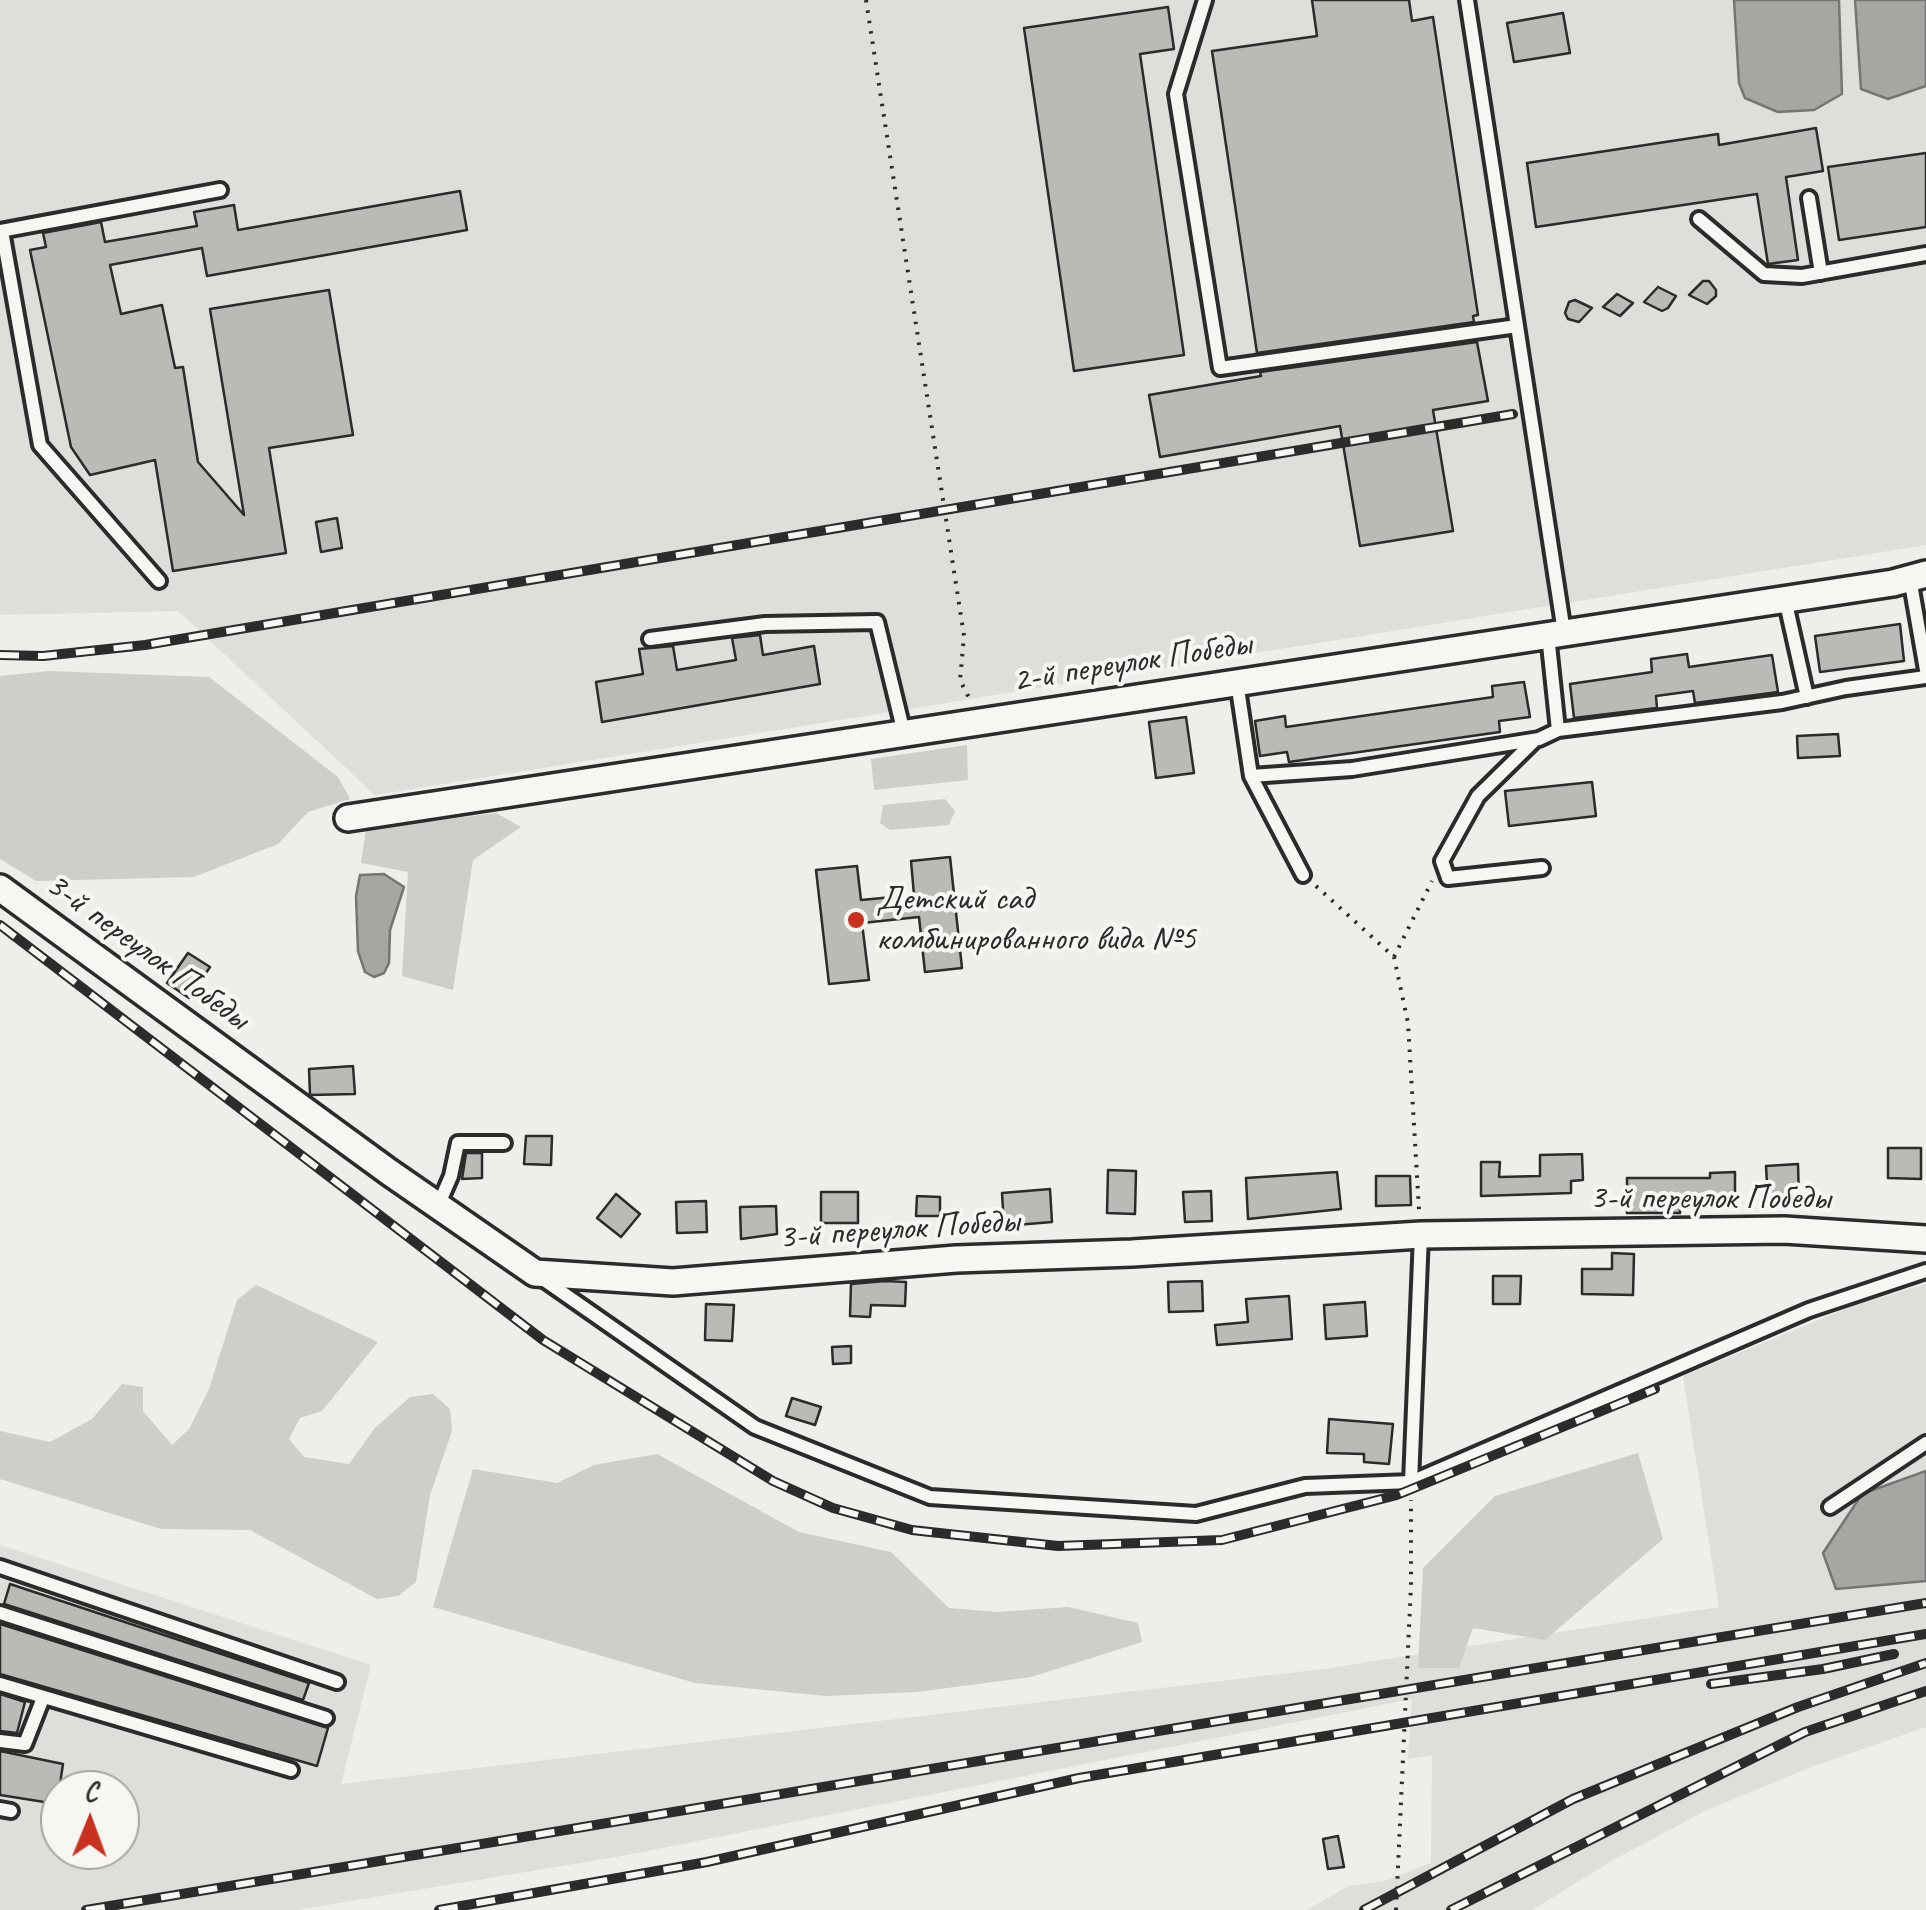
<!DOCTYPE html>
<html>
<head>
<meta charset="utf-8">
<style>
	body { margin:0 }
	#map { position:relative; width:1926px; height:1910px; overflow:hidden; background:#eeeeea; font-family:Caveat,sans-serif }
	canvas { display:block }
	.north { position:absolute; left:40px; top:1770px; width:100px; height:100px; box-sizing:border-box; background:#f6f6f2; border:2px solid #a5a5a2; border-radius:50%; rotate:1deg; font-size:28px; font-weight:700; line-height:40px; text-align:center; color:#2b2b2b }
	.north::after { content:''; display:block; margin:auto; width:35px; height:45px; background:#c8321e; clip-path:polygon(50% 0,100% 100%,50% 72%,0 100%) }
</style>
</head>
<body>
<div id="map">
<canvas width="1926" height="1910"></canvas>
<div class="north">С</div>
</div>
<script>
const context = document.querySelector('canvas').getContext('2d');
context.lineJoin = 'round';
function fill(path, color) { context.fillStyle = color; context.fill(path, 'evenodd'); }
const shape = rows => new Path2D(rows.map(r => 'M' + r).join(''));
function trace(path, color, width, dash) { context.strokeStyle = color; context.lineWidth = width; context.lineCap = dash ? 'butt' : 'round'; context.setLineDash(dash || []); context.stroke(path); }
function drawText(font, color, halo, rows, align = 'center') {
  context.font = font + ' Caveat,sans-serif'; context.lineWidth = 8; context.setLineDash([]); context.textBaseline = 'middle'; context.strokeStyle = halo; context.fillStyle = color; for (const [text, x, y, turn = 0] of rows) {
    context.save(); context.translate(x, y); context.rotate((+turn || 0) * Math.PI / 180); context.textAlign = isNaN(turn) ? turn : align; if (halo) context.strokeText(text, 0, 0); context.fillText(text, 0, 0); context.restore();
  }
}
fill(shape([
	[0,0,1926,0,1926,545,375,795,178,611,0,615],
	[1926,1284,1926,1727,1814,1766,1707,1810,1615,1859,1532,1910,1307,1910,1348,1886,1384,1881,1431,1863,1432,1755,1408,1759,1412,1699,617,1857,297,1910,0,1910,0,1545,371,1665,341,1784,1323,1669,1719,1607,1683,1376,1855,1305],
	[60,1790,120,1790,120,1850,60,1850]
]), '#dededb');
fill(shape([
	[49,671,209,677,338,777,350,799,308,812,278,844,194,877,36,881,0,859,0,676],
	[967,745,968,780,874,790,871,759],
	[945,799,955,811,949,825,890,830,880,823,883,805],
	[496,813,521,827,473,860,453,990,402,976,408,872,361,863,366,829],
	[256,1285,378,1342,322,1411,300,1418,289,1439,304,1457,349,1464,375,1428,410,1397,433,1394,450,1409,452,1431,430,1495,416,1582,398,1596,377,1599,250,1530,161,1529,0,1479,0,1431,50,1442,92,1419,122,1384,143,1387,143,1411,172,1445,189,1429,209,1389,237,1300],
	[1638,1453,1663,1539,1545,1640,1473,1628,1459,1668,1418,1668,1423,1568,1495,1496],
	[657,1454,799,1532,891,1552,949,1608,997,1612,1068,1607,1138,1623,1142,1642,1031,1677,917,1692,825,1696,695,1683,433,1607,473,1469,557,1483,594,1465]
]), '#cececa');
const water = shape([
	[1734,0,1839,0,1842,94,1814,110,1778,112,1745,98,1739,83,1734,0],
	[1855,0,1926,0,1926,86,1888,99,1861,89,1855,0],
	[384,874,404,887,390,930,389,963,384,973,374,977,365,972,358,951,356,896,360,875,384,874],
	[1926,1471,1926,1581,1836,1589,1823,1553,1862,1494,1926,1471]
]);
fill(water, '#a6a6a3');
trace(water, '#757573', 2.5);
const building = shape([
	[1312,0,1409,0,1412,21,1433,17,1478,315,1473,316,1474,322,1257,353,1212,51,1317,36,1312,0],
	[1168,7,1174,49,1140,54,1184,355,1074,371,1024,28,1168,7],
	[1563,13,1570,53,1514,62,1507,23,1563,13],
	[1816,128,1823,171,1786,177,1798,260,1768,264,1757,194,1536,227,1527,163,1718,134,1719,145,1816,128],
	[1926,153,1926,227,1839,240,1828,167,1926,153],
	[460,191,467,230,207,276,202,248,110,265,121,314,162,305,175,368,183,367,198,462,244,515,210,309,329,290,353,435,269,448,286,553,173,571,155,460,90,475,71,447,30,250,46,247,43,233,101,222,105,242,197,226,194,212,234,205,238,230,460,191],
	[1703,281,1709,281,1716,290,1716,296,1707,304,1689,295,1703,281],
	[1658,287,1676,296,1668,308,1662,311,1644,302,1658,287],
	[1617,294,1633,303,1620,316,1603,307,1617,294],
	[1575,300,1592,308,1579,322,1568,319,1565,313,1569,302,1575,300],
	[1477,342,1488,401,1433,410,1453,531,1360,546,1340,426,1160,457,1149,395,1261,376,1260,372,1477,342],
	[337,518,342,548,321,552,316,522,337,518],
	[1900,624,1904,661,1820,672,1815,636,1900,624],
	[760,635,763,655,814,646,820,684,602,722,596,682,643,674,639,649,673,646,677,670,736,660,732,638,760,635],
	[1687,654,1689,667,1772,655,1778,692,1695,703,1693,691,1656,696,1657,708,1574,718,1570,684,1652,672,1651,659,1687,654],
	[1524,682,1530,717,1499,721,1500,732,1289,762,1287,752,1260,756,1255,721,1285,716,1286,727,1493,697,1492,686,1524,682],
	[1186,717,1194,773,1156,778,1149,722,1186,717],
	[1838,734,1840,756,1798,758,1797,736,1838,734],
	[1592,782,1596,816,1509,826,1505,791,1592,782],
	[950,857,962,968,925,972,919,917,862,923,869,980,829,984,816,870,857,866,861,900,914,895,911,861,950,857],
	[188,953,210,967,189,998,167,983,188,953],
	[353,1066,355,1094,310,1095,309,1069,353,1066],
	[526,1136,552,1136,551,1165,524,1164,526,1136],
	[1888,1148,1921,1148,1921,1179,1888,1178,1888,1148],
	[466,1153,482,1153,482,1178,462,1179,466,1153],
	[1582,1154,1583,1180,1571,1181,1571,1193,1481,1196,1481,1162,1500,1162,1499,1177,1540,1176,1540,1155,1582,1154],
	[1798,1164,1799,1200,1768,1201,1766,1166,1798,1164],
	[1108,1170,1136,1171,1135,1214,1107,1213,1108,1170],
	[1337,1172,1341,1209,1248,1219,1246,1178,1337,1172],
	[1735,1172,1735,1207,1680,1207,1680,1213,1627,1213,1627,1178,1710,1178,1710,1173,1735,1172],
	[1376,1176,1410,1176,1411,1205,1376,1206,1376,1176],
	[1050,1189,1052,1222,1004,1226,1002,1193,1050,1189],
	[1211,1191,1212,1221,1185,1222,1183,1192,1211,1191],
	[821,1192,858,1192,858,1223,821,1223,821,1192],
	[616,1194,640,1214,621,1237,597,1218,616,1194],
	[917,1196,940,1197,940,1216,916,1216,917,1196],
	[706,1201,707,1232,677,1233,676,1202,706,1201],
	[776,1206,777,1234,741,1239,740,1207,776,1206],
	[1612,1253,1634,1254,1633,1295,1582,1294,1582,1269,1612,1269,1612,1253],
	[1493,1276,1521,1276,1520,1304,1493,1304,1493,1276],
	[885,1281,906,1282,905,1306,871,1305,870,1317,850,1316,851,1284,885,1281],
	[1202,1281,1203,1311,1169,1312,1168,1282,1202,1281],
	[1289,1296,1292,1339,1217,1345,1215,1325,1248,1322,1246,1299,1289,1296],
	[1365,1302,1367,1336,1326,1339,1324,1305,1365,1302],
	[706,1304,734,1305,732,1341,705,1340,706,1304],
	[851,1346,851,1363,833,1364,832,1347,851,1346],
	[792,1398,821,1407,815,1425,786,1416,792,1398],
	[1329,1419,1393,1424,1389,1464,1364,1462,1364,1454,1327,1453,1329,1419],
	[10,1584,309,1683,303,1700,4,1604,10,1584],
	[0,1624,328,1728,317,1766,0,1674,0,1624],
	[0,1694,25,1702,17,1733,0,1731,0,1694],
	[0,1751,63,1764,57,1804,0,1795,0,1751],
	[1338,1836,1344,1867,1328,1869,1323,1839,1338,1836]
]);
fill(building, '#babab7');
trace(building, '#2b2b2b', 2.5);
const service = shape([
	[1205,0,1176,94,1220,368,1517,326],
	[1467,0,1564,632],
	[1809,198,1821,273],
	[1699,219,1764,274,1802,276,1926,254],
	[0,231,220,190],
	[2,231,40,445,159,581],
	[1910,578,1926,670],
	[1785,599,1807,697],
	[650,639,765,624,877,622,904,733],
	[1237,682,1251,776,1303,875],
	[1558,730,1782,702,1846,688,1926,677],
	[1533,742,1478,796,1442,861,1448,878,1542,868],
	[1251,776,1352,769,1539,739,1558,730,1548,635],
	[438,1206,451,1176,458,1143,504,1143],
	[540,1277,755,1427,930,1497,1196,1514,1305,1486,1411,1482,1809,1310,1926,1271],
	[1411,1482,1421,1235],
	[1830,1507,1926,1443],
	[0,1567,337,1682],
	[0,1613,326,1718],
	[0,1684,291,1770],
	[0,1741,25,1744,43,1698],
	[0,1809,11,1811]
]);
const minor = shape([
	[348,818,1893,583,1926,574],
	[0,888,389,1172,535,1273,673,1282,956,1259,1132,1253,1421,1235,1784,1230,1926,1239]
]);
trace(service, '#2b2b2b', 20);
trace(minor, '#2b2b2b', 32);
trace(shape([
	[866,0,964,636,960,680,970,700],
	[1316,886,1394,957,1408,1023,1419,1210],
	[1394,957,1432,881],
	[1396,1910,1411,1585,1411,1500]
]), '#2b2b2b', 4, [2.5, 8]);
trace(service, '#f6f6f2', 12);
trace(minor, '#f6f6f2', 25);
const rail = shape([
	[0,655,43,656,145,645,1513,414],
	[0,925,543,1340,773,1481,833,1508,912,1530,1058,1546,1222,1540,1397,1495,1655,1389],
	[1711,1684,1823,1669,1894,1654],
	[86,1910,1926,1603],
	[439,1910,707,1862,1079,1778,1926,1634],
	[1364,1910,1573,1799,1798,1707,1926,1663],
	[1451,1910,1805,1732,1926,1691]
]);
trace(rail, '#2b2b2b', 10);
trace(rail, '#f6f6f2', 6, [19]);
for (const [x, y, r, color] of [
	[856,920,10,"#c8321e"]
]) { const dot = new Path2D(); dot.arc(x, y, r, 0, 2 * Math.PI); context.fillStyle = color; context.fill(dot); trace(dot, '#f6f6f2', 4); }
drawText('35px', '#2b2b2b', '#f6f6f2', [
	["2-й переулок Победы",1132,663,-9],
	["3-й переулок Победы",147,952,36],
	["3-й переулок Победы",1710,1199],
	["3-й переулок Победы",899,1230,-4]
]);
drawText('35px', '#2b2b2b', '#f6f6f2', [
	["Детский сад",876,900],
	["комбинированного вида №5",876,940]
], 'left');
</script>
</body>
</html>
